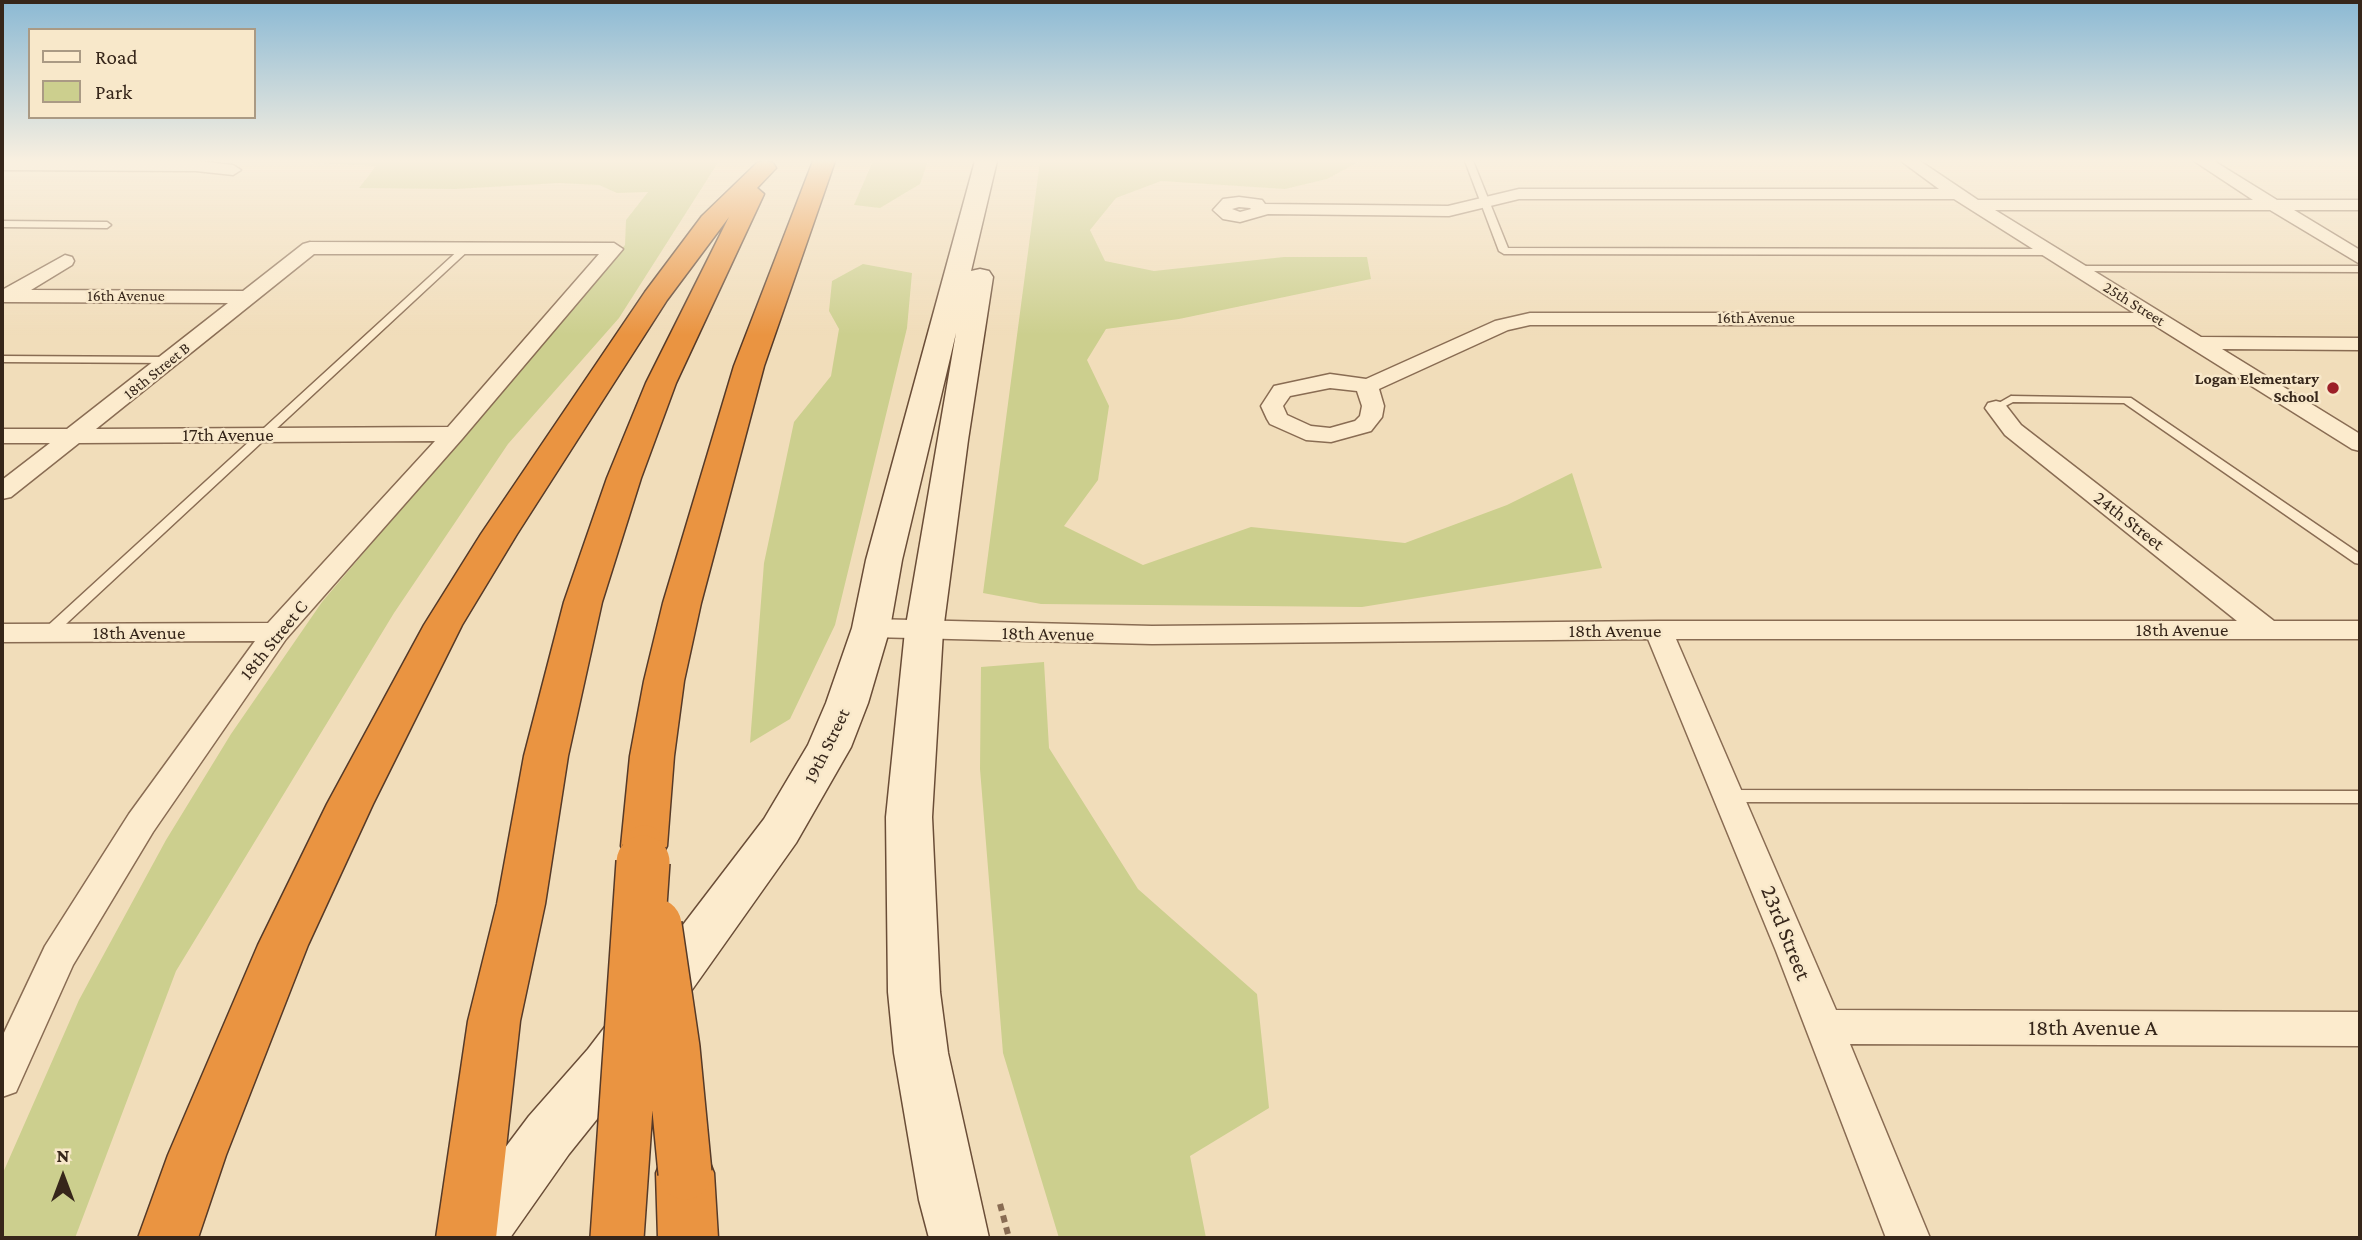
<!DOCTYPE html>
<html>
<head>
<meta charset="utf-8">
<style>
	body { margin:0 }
	#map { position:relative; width:2362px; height:1240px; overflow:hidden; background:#f1ddba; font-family:"Crimson Pro",serif }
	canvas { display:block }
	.frame { position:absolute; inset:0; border:4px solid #36261a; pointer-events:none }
	.legend { position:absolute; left:28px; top:28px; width:228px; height:91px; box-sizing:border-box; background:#f8e8ca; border:2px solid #aa9a84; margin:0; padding:9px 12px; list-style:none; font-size:21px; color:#36261a }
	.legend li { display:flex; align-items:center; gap:14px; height:35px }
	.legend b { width:35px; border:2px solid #aa9a84 }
	.north { position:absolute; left:28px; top:1142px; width:70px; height:70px; -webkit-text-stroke:5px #f8e8ca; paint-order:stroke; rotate:0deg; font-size:19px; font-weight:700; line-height:28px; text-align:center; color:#36261a }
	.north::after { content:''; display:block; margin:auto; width:24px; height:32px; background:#36261a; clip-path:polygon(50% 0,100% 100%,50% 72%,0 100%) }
</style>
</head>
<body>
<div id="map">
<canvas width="2362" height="1240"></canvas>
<div class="frame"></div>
<ul class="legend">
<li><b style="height:9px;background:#fcebcd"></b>Road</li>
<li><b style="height:19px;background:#cccf8e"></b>Park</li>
</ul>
<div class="north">N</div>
</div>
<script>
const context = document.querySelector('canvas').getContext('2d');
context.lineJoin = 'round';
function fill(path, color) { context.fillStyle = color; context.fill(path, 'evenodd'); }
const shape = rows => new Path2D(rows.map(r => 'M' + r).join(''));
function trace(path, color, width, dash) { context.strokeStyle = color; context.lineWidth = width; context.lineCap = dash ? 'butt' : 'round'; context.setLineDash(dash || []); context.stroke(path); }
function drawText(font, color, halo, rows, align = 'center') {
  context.font = font + ' "Crimson Pro",serif'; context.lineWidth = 5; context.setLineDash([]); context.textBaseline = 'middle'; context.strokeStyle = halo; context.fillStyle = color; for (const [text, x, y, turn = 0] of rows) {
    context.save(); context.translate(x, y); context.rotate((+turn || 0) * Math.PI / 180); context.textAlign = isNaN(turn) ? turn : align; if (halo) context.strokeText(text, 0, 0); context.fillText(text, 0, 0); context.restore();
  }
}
fill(shape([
	[311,161,719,161,619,318,508,444,394,613,176,971,75,1238,2,1238,2,1175,79,1000,166,840,231,734,322,602,625,245,626,220,648,192,617,193,599,185,559,183,455,189,359,188,376,166,310,163],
	[873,161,928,161,920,184,880,208,854,205],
	[1040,161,1360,161,1327,179,1285,189,1161,181,1116,198,1090,230,1105,261,1154,271,1284,257,1367,257,1371,279,1179,319,1106,329,1087,360,1109,406,1098,480,1064,526,1143,565,1251,527,1405,543,1507,505,1572,473,1602,568,1362,607,1041,604,983,593],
	[863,264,912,273,907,328,835,625,790,719,750,743,764,563,794,422,831,376,839,329,829,311,832,281],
	[1044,662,1049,748,1138,889,1257,994,1269,1108,1190,1156,1206,1238,1059,1238,1003,1053,980,769,981,667]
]), '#cccf8e');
const lane = shape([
	[1465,161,1473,161,1508,248,2051,249,2056,252,2051,255,1504,254,1499,251,1465,161],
	[2,221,107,222,111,225,107,228,2,227,2,221],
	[462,247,470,249,53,636,43,636,41,633,43,630,462,247],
	[2074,266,2360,266,2360,272,2077,271,2074,270,2074,266],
	[2,356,171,357,176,360,171,363,2,362,2,356],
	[2011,396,2131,398,2360,554,2360,564,2355,563,2124,403,2013,402,1996,411,1990,408,2011,396],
	[1730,790,2360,791,2360,803,1730,802,1724,800,1722,796,1724,792,1730,790]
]);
const street = shape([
	[2,161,197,161,233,165,241,170,233,175,196,171,2,170,2,161],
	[1901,161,1920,161,1978,200,2253,200,2194,161,2214,161,2277,200,2360,200,2360,210,2294,210,2360,250,2360,264,2270,210,1995,210,2201,337,2360,338,2360,350,2222,349,2360,434,2360,451,2352,449,2154,325,1530,325,1508,330,1379,389,1384,406,1382,417,1371,431,1331,442,1306,440,1270,424,1267,419,1261,406,1274,386,1330,374,1366,379,1495,321,1530,313,2134,313,1954,199,1519,199,1449,216,1268,214,1240,222,1223,219,1213,210,1223,199,1239,197,1262,200,1265,204,1448,206,1519,189,1939,189,1901,161],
	[1239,207,1250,208,1251,209,1240,212,1232,209,1239,207],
	[1330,388,1357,391,1362,406,1360,416,1355,421,1330,428,1311,426,1287,415,1283,406,1290,396,1330,388],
	[310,242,614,243,623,249,462,439,286,639,153,832,73,965,16,1092,2,1097,2,1037,45,946,129,814,255,641,2,642,2,624,268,623,435,441,79,443,11,497,2,499,2,480,50,443,2,443,2,429,67,429,228,303,2,302,2,290,65,255,72,257,74,261,72,265,31,290,243,291,303,244,310,242],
	[314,254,599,254,448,427,96,429,314,254],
	[1996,401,2004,403,2021,425,2274,621,2360,621,2360,639,1676,639,1836,1010,2360,1012,2360,1046,1850,1044,1930,1238,1886,1238,1776,951,1648,639,1152,644,871,637,861,634,857,628,861,622,871,619,1152,626,1658,621,2237,621,2005,435,1985,408,1988,403,1996,401]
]);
const secondary = shape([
	[975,161,997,161,971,271,980,269,989,271,993,277,968,440,943,631,932,817,940,992,948,1053,989,1238,929,1238,919,1200,894,1053,888,992,886,817,905,631,956,333,902,560,890,628,868,703,851,747,796,843,626,1083,569,1154,510,1238,444,1238,453,1217,529,1116,588,1049,764,819,808,745,826,703,852,628,866,560,975,161]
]);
const highway = shape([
	[765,161,773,163,776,168,757,188,764,194,676,383,641,478,602,602,568,756,545,904,520,1021,496,1238,436,1238,468,1021,497,904,524,756,564,602,607,478,646,383,729,217,667,300,517,534,462,625,373,804,308,945,226,1155,198,1238,138,1238,168,1155,258,945,327,804,424,625,481,534,645,292,702,216,757,163,765,161],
	[813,161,835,161,764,366,701,603,684,681,674,756,667,846,660,859,644,864,628,859,621,846,630,756,644,681,663,603,734,366,813,161],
	[685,1145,706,1153,714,1173,718,1238,658,1238,656,1173,664,1153,685,1145]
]);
trace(lane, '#896c53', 3);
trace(street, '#896c53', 3);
trace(secondary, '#6a4d37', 3);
trace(highway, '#563a28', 3);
trace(shape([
	[1000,1204,1009,1238]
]), '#896c53', 6, [7, 5]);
fill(lane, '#fcebcd');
fill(street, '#fcebcd');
fill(secondary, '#fcebcd');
fill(highway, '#ea9441');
const highwayBridgeFar1 = shape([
	[643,863,644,846]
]);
const highwayBridge = shape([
	[655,925,673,1048,685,1173],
	[617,1238,643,862]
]);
trace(highwayBridgeFar1, '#563a28', 44, []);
trace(highwayBridge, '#563a28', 56, []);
trace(highwayBridgeFar1, '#ea9441', 41);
trace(highwayBridge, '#ea9441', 53);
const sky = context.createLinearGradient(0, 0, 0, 335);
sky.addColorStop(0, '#8bb9d4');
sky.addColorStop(0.48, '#f9f0e0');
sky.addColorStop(1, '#f9f0e000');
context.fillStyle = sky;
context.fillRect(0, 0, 2362, 335);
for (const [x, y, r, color] of [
	[2333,388,7,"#9c1f28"]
]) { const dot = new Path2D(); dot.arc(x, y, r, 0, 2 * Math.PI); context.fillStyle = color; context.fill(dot); trace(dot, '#f8e8ca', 2.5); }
drawText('16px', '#36261a', '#f8e8ca', [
	["16th Avenue",126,296],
	["25th Street",2134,304,32],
	["16th Avenue",1756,318],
	["18th Street B",157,371,-39]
]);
drawText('bold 16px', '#36261a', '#f8e8ca', [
	["Logan Elementary",2319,379],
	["School",2319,397]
], 'right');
drawText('19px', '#36261a', '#f8e8ca', [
	["17th Avenue",228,435],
	["24th Street",2129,521,38],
	["18th Avenue",2182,630],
	["18th Avenue",1615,631],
	["18th Avenue",139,633],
	["18th Avenue",1048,634,1],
	["18th Street C",274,640,-51],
	["19th Street",827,746,-64]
]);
drawText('23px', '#36261a', '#f8e8ca', [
	["23rd Street",1786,933,68],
	["18th Avenue A",2093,1028]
]);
</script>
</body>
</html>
